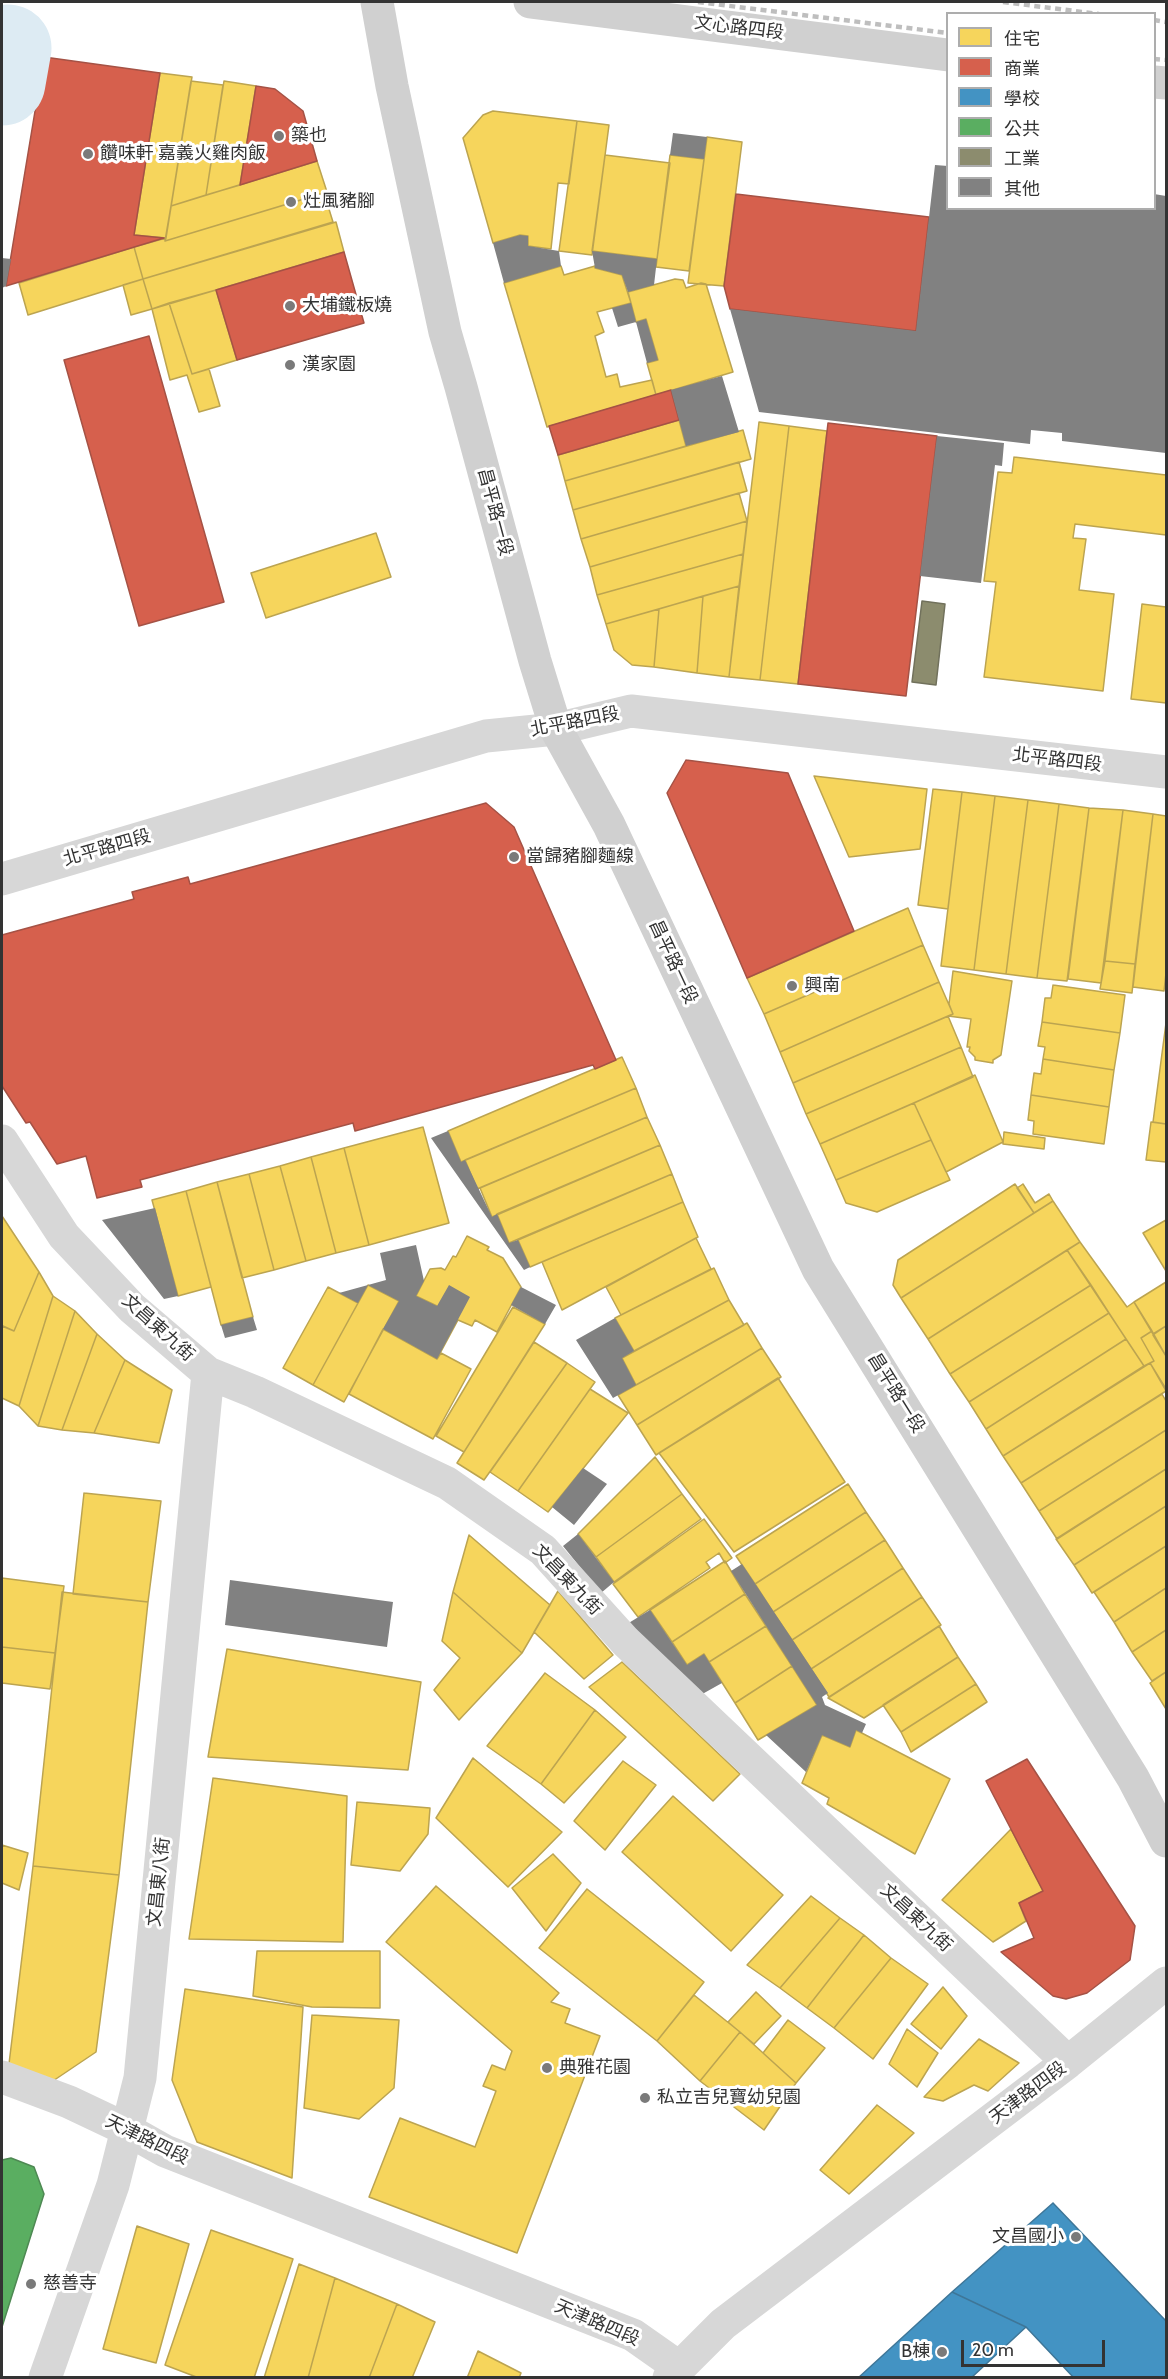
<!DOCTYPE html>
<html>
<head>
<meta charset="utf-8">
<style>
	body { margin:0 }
	#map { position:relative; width:1168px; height:2379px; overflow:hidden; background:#fff; font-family:Cabin,"Noto Sans TC",sans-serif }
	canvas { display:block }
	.frame { position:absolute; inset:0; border:3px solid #333; pointer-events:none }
	.legend { position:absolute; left:946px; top:12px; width:210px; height:198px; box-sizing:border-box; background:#fff; border:2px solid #adadad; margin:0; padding:8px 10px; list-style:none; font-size:18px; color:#333 }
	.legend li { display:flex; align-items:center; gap:12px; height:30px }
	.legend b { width:30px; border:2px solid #adadad }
	.scale { position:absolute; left:961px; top:2340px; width:144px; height:27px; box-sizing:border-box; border:3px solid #333; border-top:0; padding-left:8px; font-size:18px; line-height:21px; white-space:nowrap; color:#333; -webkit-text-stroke:4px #fff; paint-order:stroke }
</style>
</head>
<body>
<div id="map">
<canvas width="1168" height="2379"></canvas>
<div class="frame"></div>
<ul class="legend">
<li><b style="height:16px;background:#f6d55c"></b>住宅</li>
<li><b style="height:16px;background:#d6604d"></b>商業</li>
<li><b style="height:16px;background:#4393c3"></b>學校</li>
<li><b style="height:16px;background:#5aae61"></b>公共</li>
<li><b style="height:16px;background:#8c8c6e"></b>工業</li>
<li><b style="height:16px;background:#818181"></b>其他</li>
</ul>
<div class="scale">20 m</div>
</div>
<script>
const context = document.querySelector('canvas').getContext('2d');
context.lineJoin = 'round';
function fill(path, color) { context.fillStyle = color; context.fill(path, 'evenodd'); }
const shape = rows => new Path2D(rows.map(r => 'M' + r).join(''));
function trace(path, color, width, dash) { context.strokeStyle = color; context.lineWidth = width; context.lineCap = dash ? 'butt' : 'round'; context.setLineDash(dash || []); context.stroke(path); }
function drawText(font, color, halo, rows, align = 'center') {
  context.font = font + ' Cabin,"Noto Sans TC",sans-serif'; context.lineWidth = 6; context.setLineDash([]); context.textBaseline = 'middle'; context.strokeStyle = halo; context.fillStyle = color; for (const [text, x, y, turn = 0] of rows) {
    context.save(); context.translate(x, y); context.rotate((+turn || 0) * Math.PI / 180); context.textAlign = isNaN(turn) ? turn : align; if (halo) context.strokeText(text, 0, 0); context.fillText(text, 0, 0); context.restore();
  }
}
const homes = shape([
	[160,73,192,77,166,238,134,235,160,73],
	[191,81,223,85,206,195,171,206,191,81],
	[224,81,256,86,240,185,206,195,224,81],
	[493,111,577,121,569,184,558,183,551,249,528,246,528,236,520,235,493,243,463,138,483,115,493,111],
	[577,121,609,125,592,255,559,251,577,121],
	[707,137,742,142,724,286,688,283,707,137],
	[605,155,670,163,657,259,592,251,605,155],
	[670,155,704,159,689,271,656,267,670,155],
	[317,161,327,192,165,241,171,206,317,161],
	[324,193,333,222,143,279,134,247,166,238,165,241,324,193],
	[336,222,344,252,152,309,143,279,336,222],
	[134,247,143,279,28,315,19,283,134,247],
	[561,266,564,275,595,266,595,268,622,275,631,303,597,312,604,332,595,336,606,377,617,374,620,387,652,380,656,395,547,427,504,283,561,266],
	[143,279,152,309,131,315,123,285,143,279],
	[675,279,683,280,686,288,701,283,706,284,733,372,656,395,647,363,658,360,646,319,636,322,628,292,675,279],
	[216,290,237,360,192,374,169,303,216,290],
	[169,303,192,374,209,369,220,406,199,412,187,375,170,380,152,309,169,303],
	[679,420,686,446,565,481,558,455,679,420],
	[759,422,789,426,760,680,729,677,759,422],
	[789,426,827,431,798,684,760,680,789,426],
	[743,430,751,459,573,510,565,481,743,430],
	[1014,457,1166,475,1166,535,1075,524,1073,538,1086,539,1079,590,1114,594,1103,691,984,677,996,582,984,581,998,472,1012,473,1014,457],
	[739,462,747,491,581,539,573,510,739,462],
	[739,493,747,521,590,567,581,539,739,493],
	[747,521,743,554,597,595,590,567,747,521],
	[376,533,391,577,266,618,251,573,376,533],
	[743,554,739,586,606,624,597,595,743,554],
	[739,586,729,677,697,673,703,596,739,586],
	[703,596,697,673,654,667,659,609,703,596],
	[1142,604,1166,607,1166,703,1131,699,1142,604],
	[659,609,654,667,632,665,614,650,606,624,659,609],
	[814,776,927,789,920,849,849,857,814,776],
	[933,789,962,792,948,909,918,905,933,789],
	[962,792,995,796,974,970,941,966,962,792],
	[995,796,1028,800,1006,974,974,970,995,796],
	[1028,800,1059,804,1037,978,1006,974,1028,800],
	[1059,804,1089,808,1067,981,1037,978,1059,804],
	[1089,808,1123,810,1101,983,1068,979,1089,808],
	[1123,810,1153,814,1135,964,1105,961,1123,810],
	[1153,814,1166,816,1166,973,1164,991,1133,987,1153,814],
	[908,908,923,945,764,1014,747,978,908,908],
	[923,945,939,982,780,1052,764,1014,923,945],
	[1105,961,1135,964,1132,993,1100,989,1105,961],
	[953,971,1012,981,1001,1055,993,1060,993,1063,975,1060,975,1057,969,1051,970,1047,967,1047,971,1019,948,1016,953,1014,949,1004,953,971],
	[939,982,953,1014,793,1083,780,1052,939,982],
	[1053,985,1125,995,1120,1033,1042,1022,1045,998,1051,998,1053,985],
	[948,1016,961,1047,806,1114,793,1083,948,1016],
	[1042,1022,1120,1033,1114,1070,1043,1059,1045,1047,1038,1046,1042,1022],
	[1166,1023,1166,1124,1153,1122,1166,1023],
	[961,1047,973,1077,820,1144,806,1114,961,1047],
	[622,1057,636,1088,461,1162,448,1131,622,1057],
	[1043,1059,1114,1070,1109,1107,1031,1095,1034,1073,1041,1074,1043,1059],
	[975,1075,1003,1142,946,1172,914,1103,975,1075],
	[636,1088,647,1117,477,1189,465,1160,636,1088],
	[1031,1095,1109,1107,1104,1144,1033,1134,1034,1121,1028,1120,1031,1095],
	[914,1103,931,1140,836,1180,820,1144,914,1103],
	[647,1117,660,1145,492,1217,480,1188,647,1117],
	[1151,1122,1166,1124,1166,1162,1146,1160,1151,1122],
	[423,1127,449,1223,369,1245,344,1148,423,1127],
	[1004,1132,1045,1138,1044,1149,1003,1144,1004,1132],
	[931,1140,950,1180,877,1212,846,1203,836,1180,931,1140],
	[660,1145,672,1174,509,1243,497,1214,660,1145],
	[344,1148,369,1245,336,1253,311,1157,344,1148],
	[311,1157,336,1253,306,1261,280,1166,311,1157],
	[280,1166,306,1261,274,1270,249,1174,280,1166],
	[249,1174,274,1270,242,1278,217,1182,249,1174],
	[672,1174,683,1202,530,1267,518,1240,672,1174],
	[217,1182,253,1317,221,1325,186,1191,217,1182],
	[1015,1184,1034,1213,901,1298,893,1285,898,1260,1015,1184],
	[1023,1184,1035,1203,1049,1194,1053,1201,1034,1213,1017,1188,1023,1184],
	[186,1191,211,1287,178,1296,152,1200,186,1191],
	[1053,1201,1080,1242,928,1339,901,1298,1053,1201],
	[683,1202,698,1237,562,1310,542,1262,683,1202],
	[2,1216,39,1272,14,1331,2,1326,2,1216],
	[1166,1220,1166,1271,1143,1233,1166,1220],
	[467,1236,489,1247,487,1250,503,1258,521,1287,497,1332,475,1320,472,1326,458,1320,437,1359,416,1347,437,1306,416,1296,430,1269,441,1268,445,1270,453,1256,456,1257,467,1236],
	[696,1238,711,1269,621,1315,606,1287,696,1238],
	[1080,1242,1127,1307,1134,1302,1152,1331,1141,1338,1154,1361,1144,1366,1067,1250,1080,1242],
	[1067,1250,1091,1285,950,1374,928,1339,1067,1250],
	[714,1268,729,1300,634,1351,615,1318,714,1268],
	[39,1272,53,1296,19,1406,2,1398,2,1329,3,1326,14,1331,39,1272],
	[1166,1282,1166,1326,1153,1334,1134,1302,1166,1282],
	[368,1285,399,1301,344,1402,313,1385,368,1285],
	[1091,1285,1109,1313,969,1402,950,1374,1091,1285],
	[328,1287,358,1303,313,1385,283,1368,328,1287],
	[53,1296,75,1311,38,1426,19,1406,53,1296],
	[729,1300,744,1325,636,1385,622,1358,729,1300],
	[513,1307,545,1324,464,1452,436,1436,513,1307],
	[75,1311,97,1334,62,1430,38,1426,75,1311],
	[1109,1313,1126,1339,986,1429,969,1402,1109,1313],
	[747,1323,762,1348,637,1425,618,1395,747,1323],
	[1166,1326,1166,1356,1153,1335,1166,1326],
	[383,1329,437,1359,441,1353,471,1369,433,1439,349,1394,383,1329],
	[1152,1331,1166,1356,1166,1389,1150,1363,1154,1361,1141,1338,1152,1331],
	[97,1334,125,1360,94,1433,62,1430,97,1334],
	[1126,1339,1144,1366,1003,1456,986,1429,1126,1339],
	[534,1342,567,1363,484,1480,457,1463,534,1342],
	[762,1348,781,1377,656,1455,637,1425,762,1348],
	[125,1360,172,1390,159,1443,94,1433,125,1360],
	[567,1363,595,1382,518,1491,490,1472,567,1363],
	[1150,1363,1166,1391,1021,1483,1003,1456,1150,1363],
	[778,1378,845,1482,734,1552,659,1453,778,1378],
	[590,1389,628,1413,548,1512,518,1491,590,1389],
	[1162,1394,1166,1401,1166,1430,1039,1511,1021,1483,1162,1394],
	[1166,1430,1166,1469,1057,1539,1039,1511,1166,1430],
	[655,1457,682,1494,596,1557,578,1534,655,1457],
	[1166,1469,1166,1506,1074,1565,1056,1539,1166,1469],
	[848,1484,866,1512,755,1584,736,1556,848,1484],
	[84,1493,161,1501,148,1602,73,1594,84,1493],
	[682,1494,701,1519,614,1582,596,1557,682,1494],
	[1166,1506,1166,1546,1092,1593,1074,1565,1166,1506],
	[866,1512,885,1540,773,1612,755,1584,866,1512],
	[704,1519,732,1558,725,1563,719,1553,706,1562,710,1568,638,1617,613,1584,704,1519],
	[469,1535,550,1605,522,1653,453,1592,469,1535],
	[885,1540,903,1568,792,1640,773,1612,885,1540],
	[1166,1546,1166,1588,1114,1622,1094,1592,1166,1546],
	[725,1561,745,1594,672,1642,650,1610,725,1561],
	[903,1568,922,1597,811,1669,792,1640,903,1568],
	[2,1578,64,1586,55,1653,2,1647,2,1578],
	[1166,1588,1166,1630,1132,1652,1114,1622,1166,1588],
	[558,1591,613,1655,584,1679,534,1632,558,1591],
	[62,1592,148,1602,119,1875,33,1866,62,1592],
	[453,1592,522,1653,459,1720,434,1690,460,1658,442,1641,453,1592],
	[745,1594,766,1626,709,1662,704,1654,687,1665,672,1642,745,1594],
	[922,1597,941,1625,829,1697,811,1669,922,1597],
	[766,1626,792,1666,735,1703,709,1662,766,1626],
	[939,1626,958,1657,864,1718,828,1698,939,1626],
	[1166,1630,1166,1672,1152,1681,1132,1652,1166,1630],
	[2,1647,55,1653,50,1689,2,1683,2,1647],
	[227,1649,421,1682,408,1770,208,1757,227,1649],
	[958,1657,976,1684,901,1732,883,1705,958,1657],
	[622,1662,740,1774,713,1801,589,1687,622,1662],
	[792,1666,817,1705,758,1740,735,1703,792,1666],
	[1166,1672,1166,1709,1150,1683,1166,1672],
	[545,1673,595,1710,541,1784,487,1746,545,1673],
	[976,1684,987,1702,911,1752,901,1732,976,1684],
	[595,1710,626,1737,564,1803,541,1784,595,1710],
	[856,1730,950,1779,915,1854,827,1804,829,1798,802,1783,822,1735,850,1747,856,1730],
	[473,1758,562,1832,508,1887,436,1818,473,1758],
	[623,1761,656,1785,605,1850,574,1821,623,1761],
	[213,1778,347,1796,343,1942,189,1939,213,1778],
	[673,1796,783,1895,731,1951,622,1852,673,1796],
	[357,1802,430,1808,428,1834,400,1871,351,1865,357,1802],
	[1011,1829,1043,1891,1019,1903,1026,1921,993,1942,942,1900,1011,1829],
	[2,1845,28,1853,19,1890,2,1883,2,1845],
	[553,1854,581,1883,546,1931,512,1888,553,1854],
	[33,1866,119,1875,96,2052,44,2087,8,2072,33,1866],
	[436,1886,559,1993,551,2002,570,2009,565,2023,600,2036,517,2253,369,2197,400,2118,475,2147,496,2091,483,2086,492,2065,505,2070,512,2051,386,1942,436,1886],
	[587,1889,704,1982,657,2041,539,1948,587,1889],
	[811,1896,840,1918,780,1988,747,1965,811,1896],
	[840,1918,864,1935,807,2008,780,1988,840,1918],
	[864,1935,891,1958,834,2028,807,2008,864,1935],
	[257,1951,380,1951,380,2008,312,2007,253,1996,257,1951],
	[891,1958,928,1984,873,2059,834,2028,891,1958],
	[943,1987,967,2016,941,2049,911,2024,943,1987],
	[185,1989,303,2007,292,2178,197,2142,172,2080,185,1989],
	[756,1992,781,2016,754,2044,728,2022,756,1992],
	[694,1995,740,2032,700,2081,657,2041,694,1995],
	[312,2015,399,2020,394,2088,359,2119,304,2108,312,2015],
	[788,2020,825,2048,796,2083,763,2053,788,2020],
	[907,2029,938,2053,917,2087,889,2064,907,2029],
	[740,2032,796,2083,764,2130,700,2081,740,2032],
	[979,2039,1019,2063,988,2091,974,2085,943,2101,924,2097,979,2039],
	[877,2105,914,2133,849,2194,820,2170,877,2105],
	[137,2226,189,2244,156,2363,103,2349,137,2226],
	[211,2230,293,2259,254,2378,199,2378,165,2365,211,2230],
	[299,2264,335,2278,308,2378,264,2378,299,2264],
	[335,2278,397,2304,369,2378,308,2378,335,2278],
	[397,2304,435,2322,412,2378,369,2378,397,2304],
	[478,2351,521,2373,519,2378,467,2378,478,2351]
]);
fill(homes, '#f6d55c');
trace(homes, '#bca450', 1.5);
const shops = shape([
	[44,57,160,73,134,235,164,238,6,286,44,57],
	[256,86,275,89,303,111,317,161,240,185,256,86],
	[736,194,929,217,916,331,730,309,724,286,736,194],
	[344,252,364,323,237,360,216,290,344,252],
	[149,336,224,602,139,626,64,360,149,336],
	[671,390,679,420,558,455,549,426,671,390],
	[828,423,937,436,906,696,798,684,828,423],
	[686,760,788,773,854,931,747,978,667,793,686,760],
	[486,803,514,827,616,1060,595,1069,593,1065,355,1131,353,1123,140,1180,142,1187,97,1198,86,1156,57,1164,30,1122,26,1123,2,1086,2,935,134,899,132,892,188,877,190,884,486,803],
	[1027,1759,1135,1926,1130,1960,1087,1993,1066,1999,1053,1996,1001,1952,1034,1938,1019,1903,1043,1891,986,1781,1027,1759]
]);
fill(shops, '#d6604d');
trace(shops, '#a55245', 1.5);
const schools = shape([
	[1053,2203,1166,2321,1166,2378,1074,2378,1026,2327,952,2292,1053,2203],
	[952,2292,1026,2327,971,2378,858,2378,952,2292]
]);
fill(schools, '#4393c3');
trace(schools, '#3e7698', 1.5);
const public = shape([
	[11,2158,34,2167,44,2194,2,2327,2,2160,11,2158]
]);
fill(public, '#5aae61');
trace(public, '#4e8953', 1.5);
const industry = shape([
	[922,601,945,604,936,685,912,682,922,601]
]);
fill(industry, '#8c8c6e');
trace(industry, '#71715c', 1.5);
trace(shape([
	[2,82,8,48]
]), '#ddebf3', 87);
fill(shape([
	[673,133,707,137,704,159,670,155],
	[935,165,948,166,948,208,1154,208,1154,194,1166,196,1166,453,1062,441,1062,433,1031,430,1030,444,759,412,730,309,916,331],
	[520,235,528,236,528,246,559,251,561,266,504,283,493,243],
	[592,251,657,259,654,285,628,292,622,275,595,268],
	[2,258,11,259,6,286,2,288],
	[631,303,636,322,618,327,612,308],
	[646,319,658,360,647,363,636,322],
	[722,376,739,432,686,446,671,390],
	[937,436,1004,443,1002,466,995,465,981,583,920,576],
	[448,1131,461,1162,465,1160,492,1217,497,1214,509,1243,518,1240,530,1267,524,1270,431,1138],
	[155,1208,178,1296,164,1299,102,1220],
	[416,1245,424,1281,416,1296,437,1306,449,1285,470,1297,437,1359,383,1329,399,1301,368,1285,386,1280,380,1253],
	[368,1285,358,1303,339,1293],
	[521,1287,556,1305,545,1324,511,1305],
	[253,1317,257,1330,225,1338,221,1325],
	[615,1318,634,1351,622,1358,636,1385,613,1398,576,1340],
	[583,1468,607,1484,574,1525,552,1507],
	[578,1534,614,1582,601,1593,563,1546],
	[742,1564,828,1693,822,1697,825,1705,866,1724,862,1733,856,1730,850,1747,822,1735,806,1772,766,1735,817,1705,731,1571],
	[230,1580,393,1602,387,1647,225,1625],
	[650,1610,687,1665,704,1654,722,1683,697,1697,627,1624]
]), '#818181');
trace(shape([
	[2,879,486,736,556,729,631,711,1166,772],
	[2,1141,64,1236,132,1308,208,1373,255,1392,447,1483,543,1550,625,1641,1068,2062],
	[2,2077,69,2102,126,2129,165,2151,633,2335,680,2368],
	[45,2378,113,2185,140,2078,208,1373],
	[669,2378,723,2324,1068,2062,1166,1983]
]), '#d7d7d7', 33);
trace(shape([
	[377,2,392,86,445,332,461,387,535,661,556,729,609,825,818,1269,1133,1778,1166,1841],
	[530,2,948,55],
	[1154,82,1166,83]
]), '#d0d0d0', 33);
trace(shape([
	[698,2,948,33],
	[1003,2,1099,14],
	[1154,20,1166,22],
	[1154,59,1166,60]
]), '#bebebe', 4.5, [6, 4.5]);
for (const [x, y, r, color] of [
	[279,136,6,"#7a7a7a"],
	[88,154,6,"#7a7a7a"],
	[291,202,6,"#7a7a7a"],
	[290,306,6,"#7a7a7a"],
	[290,365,6,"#7a7a7a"],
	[514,857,6,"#7a7a7a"],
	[792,986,6,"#7a7a7a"],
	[547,2068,6,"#7a7a7a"],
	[645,2098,6,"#7a7a7a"],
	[1076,2237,6,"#7a7a7a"],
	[31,2284,6,"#7a7a7a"],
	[942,2352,6,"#7a7a7a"]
]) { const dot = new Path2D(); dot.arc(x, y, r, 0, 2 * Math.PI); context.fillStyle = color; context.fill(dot); trace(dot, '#fff', 2); }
drawText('18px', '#333', '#fff', [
	["文心路四段",739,28,7],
	["昌平路一段",495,512,75],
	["北平路四段",575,722,-11],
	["北平路四段",1057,760,7],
	["北平路四段",107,848,-16],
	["昌平路一段",673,962,65],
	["文昌東九街",158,1328,42],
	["昌平路一段",896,1393,58],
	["文昌東九街",567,1580,46],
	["文昌東八街",159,1882,-84],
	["文昌東九街",916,1918,43],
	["天津路四段",1028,2093,-37],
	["天津路四段",147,2140,26],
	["天津路四段",597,2323,23]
]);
drawText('18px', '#333', '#fff', [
	["築也",291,136],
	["饡味軒 嘉義火雞肉飯",100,154],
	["灶風豬腳",303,202],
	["大埔鐵板燒",302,306],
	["漢家園",302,365],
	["當歸豬腳麵線",526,857],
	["興南",804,986],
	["典雅花園",559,2068],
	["私立吉兒寶幼兒園",657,2098],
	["文昌國小",1064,2237,"right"],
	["慈善寺",43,2284],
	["B棟",930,2352,"right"]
], 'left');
</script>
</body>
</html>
